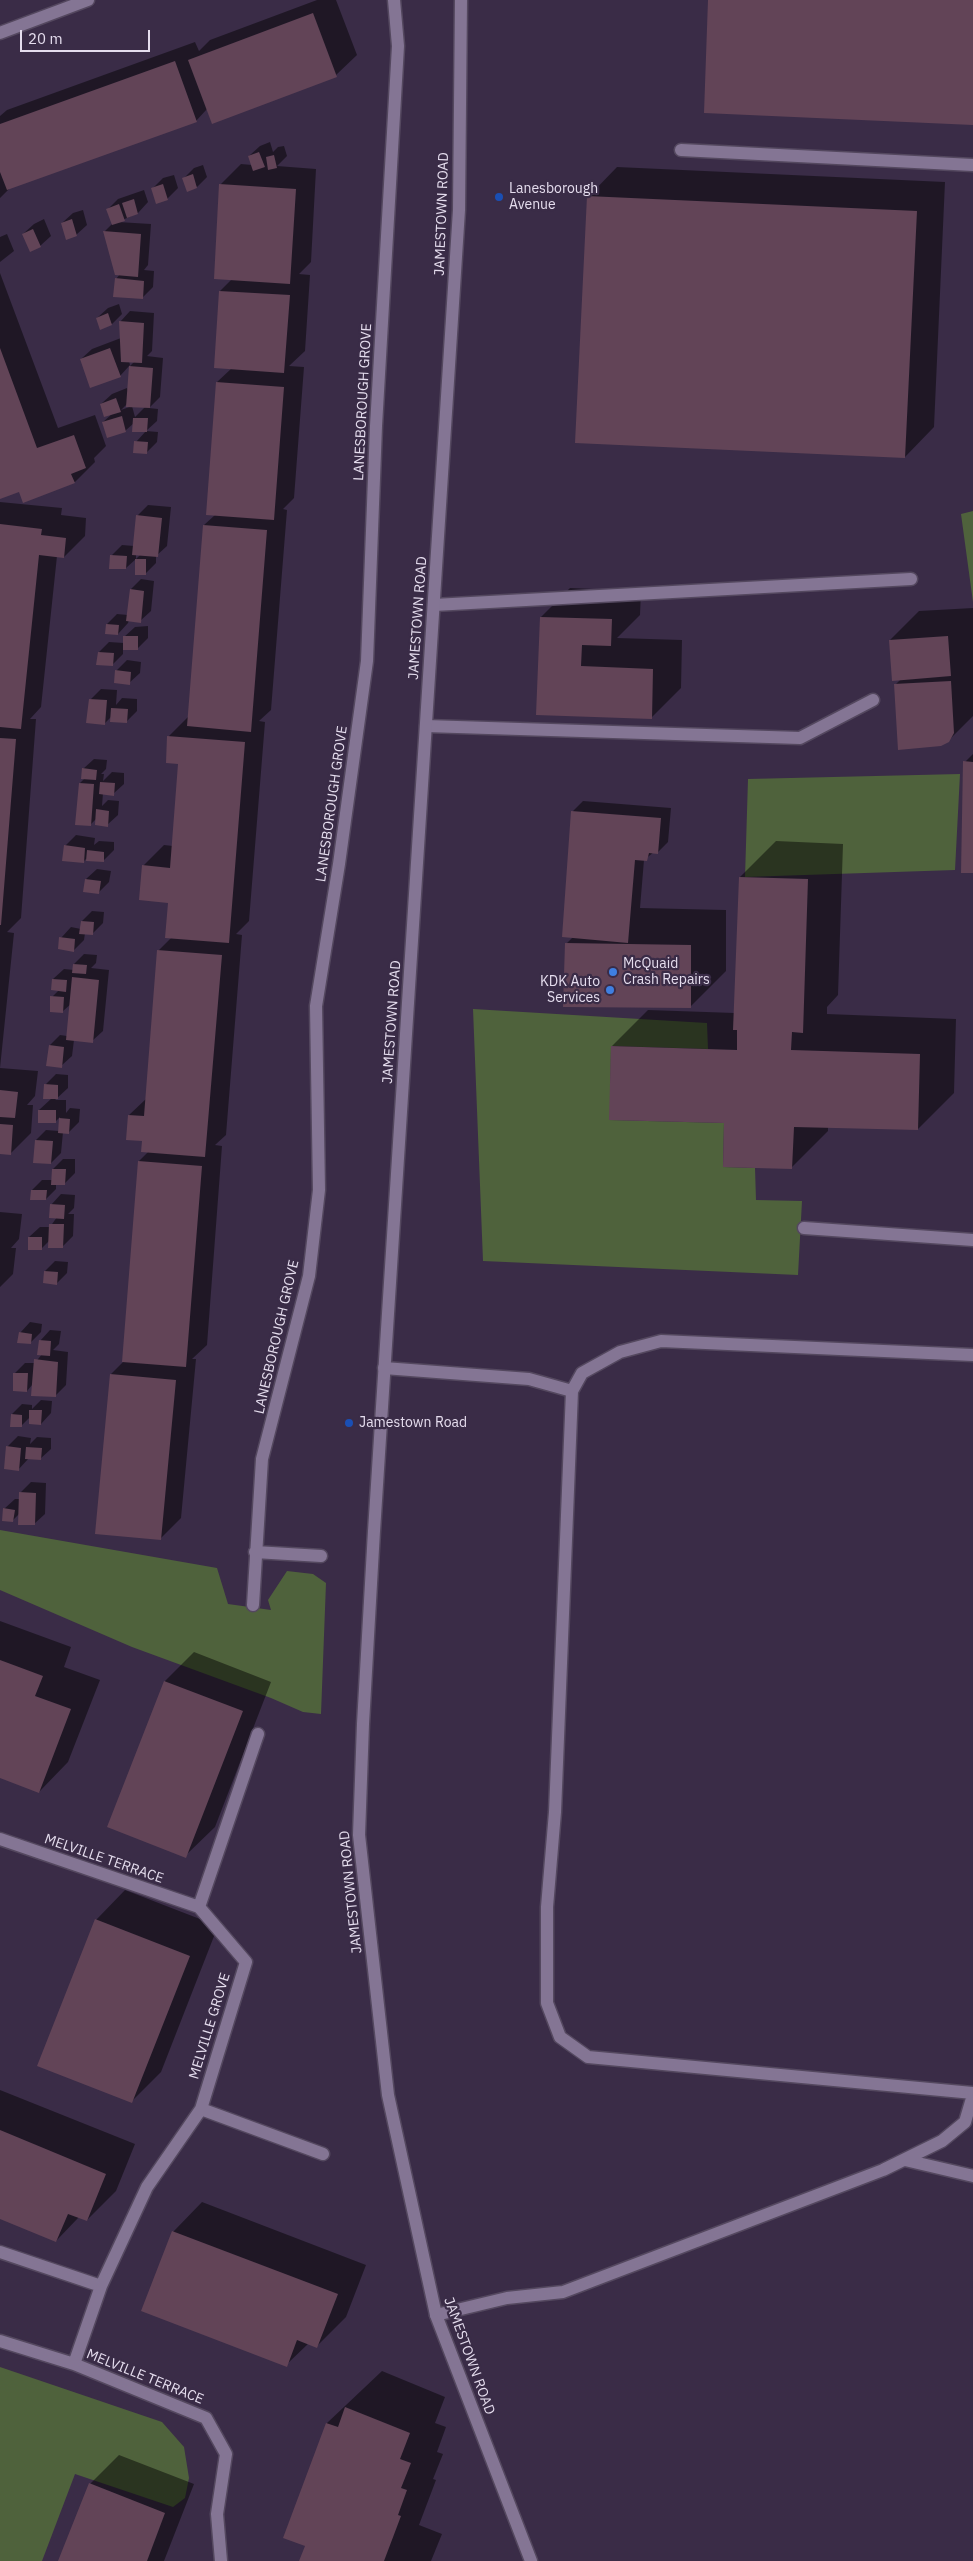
<!DOCTYPE html>
<html>
<head>
<meta charset="utf-8">
<style>
	body { margin:0 }
	#map { position:relative; width:973px; height:2561px; overflow:hidden; background:#3a2c47; font-family:"IBM Plex Sans",sans-serif }
	canvas { display:block }
	.scale { position:absolute; left:20px; top:30px; width:130px; height:22px; box-sizing:border-box; border:2px solid #e5ddee; border-top:0; padding-left:6px; font-size:15px; line-height:18px; white-space:nowrap; color:#e5ddee; -webkit-text-stroke:4px #3a2c47; paint-order:stroke }
</style>
</head>
<body>
<div id="map">
<canvas width="973" height="2561"></canvas>
<div class="scale">20 m</div>
</div>
<script>
const context = document.querySelector('canvas').getContext('2d');
context.lineJoin = 'round';
function fill(path, color) { context.fillStyle = color; context.fill(path, 'evenodd'); }
const shape = rows => new Path2D(rows.map(r => 'M' + r).join(''));
function trace(path, color, width, dash) { context.strokeStyle = color; context.lineWidth = width; context.lineCap = dash ? 'butt' : 'round'; context.setLineDash(dash || []); context.stroke(path); }
function drawText(font, color, halo, rows, align = 'center') {
  context.font = font + ' "IBM Plex Sans",sans-serif'; context.lineWidth = 4.5; context.setLineDash([]); context.textBaseline = 'middle'; context.strokeStyle = halo; context.fillStyle = color; for (const [text, x, y, turn = 0] of rows) {
    context.save(); context.translate(x, y); context.rotate((+turn || 0) * Math.PI / 180); context.textAlign = isNaN(turn) ? turn : align; if (halo) context.strokeText(text, 0, 0); context.fillText(text, 0, 0); context.restore();
  }
}
fill(shape([
	[973,511,973,602,961,514],
	[960,774,955,870,745,877,748,779],
	[473,1009,707,1023,708,1049,611,1046,610,1120,724,1123,723,1167,755,1168,756,1200,802,1201,798,1275,483,1261],
	[0,1530,217,1568,228,1604,271,1610,268,1600,287,1571,313,1574,326,1583,321,1714,303,1712,271,1698,132,1647,0,1590],
	[0,2367,162,2422,184,2447,189,2478,185,2498,173,2507,75,2474,42,2561,0,2561]
]), '#4f623c');
fill(shape([
	[317,0,336,0,357,55,336,75,212,122,207,109,196,121,10,188,0,198,0,116,7,110,195,42,199,51,210,40],
	[270,142,273,152,278,147,284,146,287,156,277,166,316,169,311,262,299,274,310,275,305,351,289,366,304,367,294,498,283,509,287,510,271,710,259,721,265,722,249,921,236,934,242,935,226,1135,215,1145,222,1146,207,1345,192,1359,196,1359,181,1518,160,1539,111,1374,123,1362,139,1161,149,1151,129,1115,147,1098,158,951,172,937,169,901,143,866,164,845,173,846,180,763,169,736,189,716,204,525,215,515,217,382,232,368,220,291,232,279,220,185,241,164,252,165,249,156,260,146],
	[203,165,207,177,197,187,184,178,194,168],
	[617,167,945,182,934,427,905,457,588,197],
	[174,175,178,188,167,199,153,188,163,178],
	[144,190,148,202,138,213,118,222,151,224,148,265,144,270,154,271,153,287,143,297,116,279,120,274,104,232,113,223,108,209,118,199],
	[83,210,87,225,76,235,62,223,73,213],
	[44,219,51,236,40,246,23,234,34,224],
	[7,234,14,251,0,262,0,237],
	[0,273,58,428,95,415,106,446,94,458,95,462,75,482,20,491,0,498],
	[119,304,122,314,112,324,97,318,108,308],
	[130,311,154,313,152,351,147,356,163,358,160,397,149,408,158,409,157,421,146,431,158,432,157,442,146,453,136,442,146,431,134,423,125,431,103,422,113,413,101,404,112,394,127,388,129,394,130,366,135,361,129,361,130,365,120,376,81,359,92,349,121,338,120,322],
	[128,403,145,407,135,417,132,406,121,410],
	[0,502,62,508,61,515,86,518,85,536,64,557,57,556,41,707,30,719,36,719,21,918,7,932,14,933,0,1068,38,1071,35,1096,27,1105,33,1105,31,1133,10,1154,0,1153],
	[148,505,171,507,167,546,156,556,156,563,145,574,136,559,141,554,136,554,136,559,126,568,112,555,122,545,134,546,137,516],
	[141,579,154,581,151,611,140,621,129,620,128,623,118,634,107,624,117,614,128,615,131,589],
	[570,588,641,591,640,615,617,638,682,640,681,688,652,717,537,713,541,617],
	[973,608,973,716,948,741,895,685,901,679,890,640,919,611],
	[148,626,148,638,137,649,123,648,123,654,112,665,99,652,109,642,124,643,124,637,135,627],
	[127,660,141,662,140,673,129,683,116,671],
	[101,689,117,690,116,705,122,698,137,699,137,711,126,722,111,717,104,724,90,700],
	[973,754,973,872,965,762],
	[94,759,107,760,106,769,101,774,104,774,103,781,112,772,124,773,124,784,113,794,103,793,102,806,108,800,119,801,118,815,107,825,97,818,90,825,80,783,85,778,83,769],
	[583,801,671,808,668,842,658,852,654,852,644,860,640,908,726,910,726,971,690,1007,566,944,573,937,573,811],
	[76,835,95,838,94,845,99,841,114,842,114,850,103,861,86,859,83,862,65,846],
	[776,841,843,844,838,995,827,1007,827,1014,956,1019,954,1093,918,1129,828,1126,828,1131,792,1167,612,1046,648,1010,735,1013,740,877],
	[97,869,111,871,109,882,99,892,86,879],
	[92,911,104,912,103,923,93,933,85,933,84,940,73,951,61,938,71,927,81,929,82,921],
	[84,954,97,955,96,963,91,968,109,970,103,1031,92,1041,74,1040,72,1056,61,1066,50,1045,60,1035,67,1036,71,1004,63,1011,52,997,59,990,53,979,64,969,74,970,74,964],
	[56,1074,68,1075,68,1088,55,1100,66,1100,66,1113,70,1108,80,1109,79,1122,68,1133,63,1132,61,1153,51,1163,36,1140,46,1130,59,1131,60,1117,55,1122,39,1110,52,1098,46,1084],
	[63,1159,75,1159,75,1173,64,1184,56,1184,56,1189,46,1199,32,1190,42,1180,53,1180,53,1169],
	[61,1194,75,1195,74,1208,68,1214,74,1214,73,1236,62,1247,49,1241,41,1249,29,1237,40,1227,50,1227,57,1217,51,1205],
	[0,1212,22,1214,19,1239,11,1248,16,1248,13,1274,0,1287],
	[55,1261,68,1262,67,1273,56,1284,45,1271],
	[30,1322,42,1324,41,1332,30,1343,20,1333],
	[50,1330,61,1331,59,1344,53,1350,68,1352,66,1385,55,1396,33,1384,27,1391,15,1373,25,1363,35,1363,42,1354,40,1341],
	[41,1400,52,1401,51,1413,41,1424,30,1417,21,1426,12,1414,22,1404,32,1405,32,1409],
	[18,1436,31,1438,30,1444,37,1437,51,1438,51,1449,40,1459,29,1458,18,1470,7,1447],
	[31,1482,46,1483,45,1514,34,1524,19,1514,13,1520,4,1509,15,1499,20,1499,20,1493],
	[0,1621,71,1647,64,1667,100,1680,68,1762,39,1792,0,1777],
	[194,1652,271,1682,215,1827,185,1856,165,1681],
	[125,1890,218,1926,161,2072,132,2101,96,1920],
	[0,2090,135,2144,116,2191,87,2220,79,2217,56,2241,0,2218],
	[202,2202,366,2265,346,2317,317,2346,309,2343,286,2365,173,2232],
	[382,2371,445,2397,435,2423,446,2427,437,2452,443,2454,433,2479,436,2480,419,2525,442,2534,431,2561,300,2561,306,2546,285,2537,327,2423],
	[119,2455,194,2484,164,2561,59,2561,90,2484]
]), '#0007');
fill(shape([
	[708,0,973,0,973,125,704,113],
	[313,13,337,77,212,124,188,60],
	[175,61,197,122,7,190,0,172,0,124],
	[259,152,265,167,253,171,248,156],
	[274,155,277,168,268,170,266,157],
	[193,174,197,188,187,192,182,178],
	[163,184,168,200,156,204,151,188],
	[219,184,296,189,290,284,214,279],
	[587,196,917,211,905,458,575,443],
	[134,199,138,214,127,218,122,203],
	[119,204,125,221,112,225,106,209],
	[72,219,77,236,66,240,61,223],
	[33,229,41,247,30,252,22,234],
	[103,231,141,234,138,277,115,275],
	[115,278,144,281,143,299,113,297],
	[219,291,290,295,284,373,214,368],
	[108,313,112,325,100,330,96,318],
	[119,321,144,323,142,363,121,362],
	[0,348,37,448,74,435,86,468,71,474,75,483,23,503,19,492,0,499],
	[110,348,121,377,90,388,80,359],
	[129,366,153,368,150,408,126,407],
	[216,382,284,387,274,520,206,515],
	[116,398,121,412,104,417,100,404],
	[122,416,126,432,107,438,102,422],
	[133,418,148,418,147,432,132,432],
	[134,441,148,442,147,454,133,453],
	[136,515,162,518,158,557,132,555],
	[0,524,42,529,41,535,66,538,64,558,39,555,21,729,0,727],
	[203,525,267,530,251,732,187,726],
	[110,555,127,556,126,569,109,569],
	[135,559,146,559,146,575,135,575],
	[130,589,144,591,141,623,126,621],
	[540,617,612,619,611,646,582,645,581,666,653,669,652,719,536,715],
	[106,624,119,625,118,635,105,634],
	[123,636,138,636,138,650,123,650],
	[948,636,951,676,892,681,889,640],
	[98,652,114,653,113,666,96,665],
	[115,670,131,672,130,685,114,683],
	[951,681,954,733,949,742,941,746,898,750,894,684],
	[89,699,107,700,105,725,86,723],
	[111,708,128,709,127,723,110,722],
	[167,736,245,742,229,943,165,938,168,903,139,900,142,865,170,868,178,764,166,763],
	[0,738,16,739,1,925,0,925],
	[963,761,973,762,973,873,961,873],
	[82,768,97,770,96,780,81,779],
	[100,782,115,783,114,796,99,794],
	[79,783,94,784,91,826,75,825],
	[96,809,109,811,108,827,95,825],
	[571,811,661,818,658,854,649,853,647,861,635,860,628,943,562,937],
	[64,845,85,848,84,863,62,861],
	[87,850,104,852,104,862,86,861],
	[739,877,808,879,803,1033,792,1032,791,1050,920,1054,918,1130,794,1127,792,1169,755,1168,723,1167,724,1123,609,1120,611,1046,737,1050,737,1030,733,1030],
	[85,879,101,881,99,894,83,892],
	[81,921,94,922,93,935,79,934],
	[59,937,75,939,74,952,58,949],
	[565,943,691,945,691,1008,563,1007],
	[157,950,222,955,205,1157,141,1152,142,1141,126,1140,128,1115,144,1116],
	[73,964,87,965,86,974,72,973],
	[72,977,99,980,93,1043,66,1040],
	[52,979,67,980,66,992,51,990],
	[50,996,64,997,63,1013,50,1012],
	[49,1045,64,1047,62,1068,46,1066],
	[44,1084,58,1085,58,1099,43,1099],
	[0,1090,18,1092,15,1118,0,1117],
	[38,1110,56,1110,56,1123,38,1123],
	[59,1118,70,1119,69,1134,58,1133],
	[0,1124,13,1125,11,1155,0,1154],
	[35,1140,53,1141,51,1164,33,1163],
	[138,1161,202,1166,186,1367,122,1362],
	[52,1169,66,1169,65,1185,51,1185],
	[31,1190,47,1190,46,1200,30,1200],
	[50,1204,65,1205,64,1219,49,1218],
	[49,1224,64,1224,63,1248,48,1248],
	[28,1237,42,1237,42,1250,28,1250],
	[44,1271,58,1272,57,1285,43,1283],
	[19,1332,32,1334,31,1344,17,1343],
	[39,1340,51,1341,50,1356,37,1355],
	[34,1359,58,1362,56,1397,31,1396],
	[13,1373,28,1373,27,1392,13,1391],
	[110,1374,176,1380,161,1540,95,1534],
	[29,1410,42,1410,41,1425,29,1424],
	[11,1414,22,1415,22,1427,10,1427],
	[6,1446,21,1448,19,1471,4,1469],
	[26,1447,42,1448,41,1460,25,1459],
	[19,1492,36,1493,35,1525,18,1525],
	[3,1508,15,1510,13,1522,2,1521],
	[0,1660,43,1676,35,1696,71,1709,39,1793,0,1778],
	[164,1681,243,1711,186,1858,107,1827],
	[95,1919,190,1956,132,2103,37,2066],
	[0,2130,106,2174,87,2221,68,2214,56,2242,0,2219],
	[172,2231,338,2294,317,2348,297,2340,287,2367,141,2311],
	[345,2407,410,2433,400,2459,411,2463,401,2488,407,2490,398,2515,401,2516,384,2561,299,2561,305,2546,283,2538,326,2423,338,2427],
	[89,2483,165,2513,147,2561,58,2561]
]), '#624457');
const service = shape([
	[681,150,973,165],
	[434,605,911,579],
	[426,726,800,738,873,700],
	[973,1355,661,1341,620,1352,582,1373,572,1391,555,1812,547,1907,547,2003,560,2037,588,2057,973,2093],
	[384,1368,529,1379,572,1391],
	[905,2160,973,2176],
	[436,2315,507,2298,563,2292,883,2170,942,2141,965,2122,973,2095]
]);
const minor = shape([
	[0,33,88,0],
	[804,1228,973,1240],
	[255,1552,321,1556],
	[253,1605,262,1459,309,1276,319,1190,316,1006,339,864,367,661,376,426,398,46,394,0],
	[0,1839,199,1907],
	[201,2109,323,2154],
	[0,2252,101,2286],
	[0,2341,74,2364,206,2418,226,2454,217,2514,221,2561],
	[74,2364,101,2286,147,2187,201,2109,246,1962,199,1907,258,1734]
]);
const tertiary = shape([
	[461,0,459,210,374,1531,363,1724,359,1835,388,2095,436,2315,531,2561]
]);
trace(service, '#54485f', 15);
trace(minor, '#54485f', 15);
trace(tertiary, '#54485f', 15);
trace(service, '#847594', 12);
trace(minor, '#847594', 12);
trace(tertiary, '#847594', 12);
for (const [x, y, r, color] of [
	[499,197,5,"#1a4fb4"],
	[613,972,5,"#3f7fe0"],
	[610,990,5,"#3f7fe0"],
	[349,1423,5,"#1a4fb4"]
]) { const dot = new Path2D(); dot.arc(x, y, r, 0, 2 * Math.PI); context.fillStyle = color; context.fill(dot); trace(dot, '#3a2c47', 2); }
drawText('14px', '#e5ddee', '#3a2c47', [
	["Lanesborough",509,189],
	["Avenue",509,205],
	["McQuaid",623,964],
	["Crash Repairs",623,980],
	["KDK Auto",600,982,"right"],
	["Services",600,998,"right"],
	["Jamestown Road",359,1423]
], 'left');
drawText('14px', '#e5ddee', '#3a2c47', [
	["JAMESTOWN ROAD",442,214,-88],
	["LANESBOROUGH GROVE",363,402,-87],
	["JAMESTOWN ROAD",418,618,-86],
	["LANESBOROUGH GROVE",332,804,-82],
	["JAMESTOWN ROAD",392,1022,-86],
	["LANESBOROUGH GROVE",277,1337,-77],
	["MELVILLE TERRACE",104,1859,19],
	["JAMESTOWN ROAD",351,1892,-96],
	["MELVILLE GROVE",210,2026,-73],
	["JAMESTOWN ROAD",469,2356,70],
	["MELVILLE TERRACE",145,2377,22]
]);
</script>
</body>
</html>
